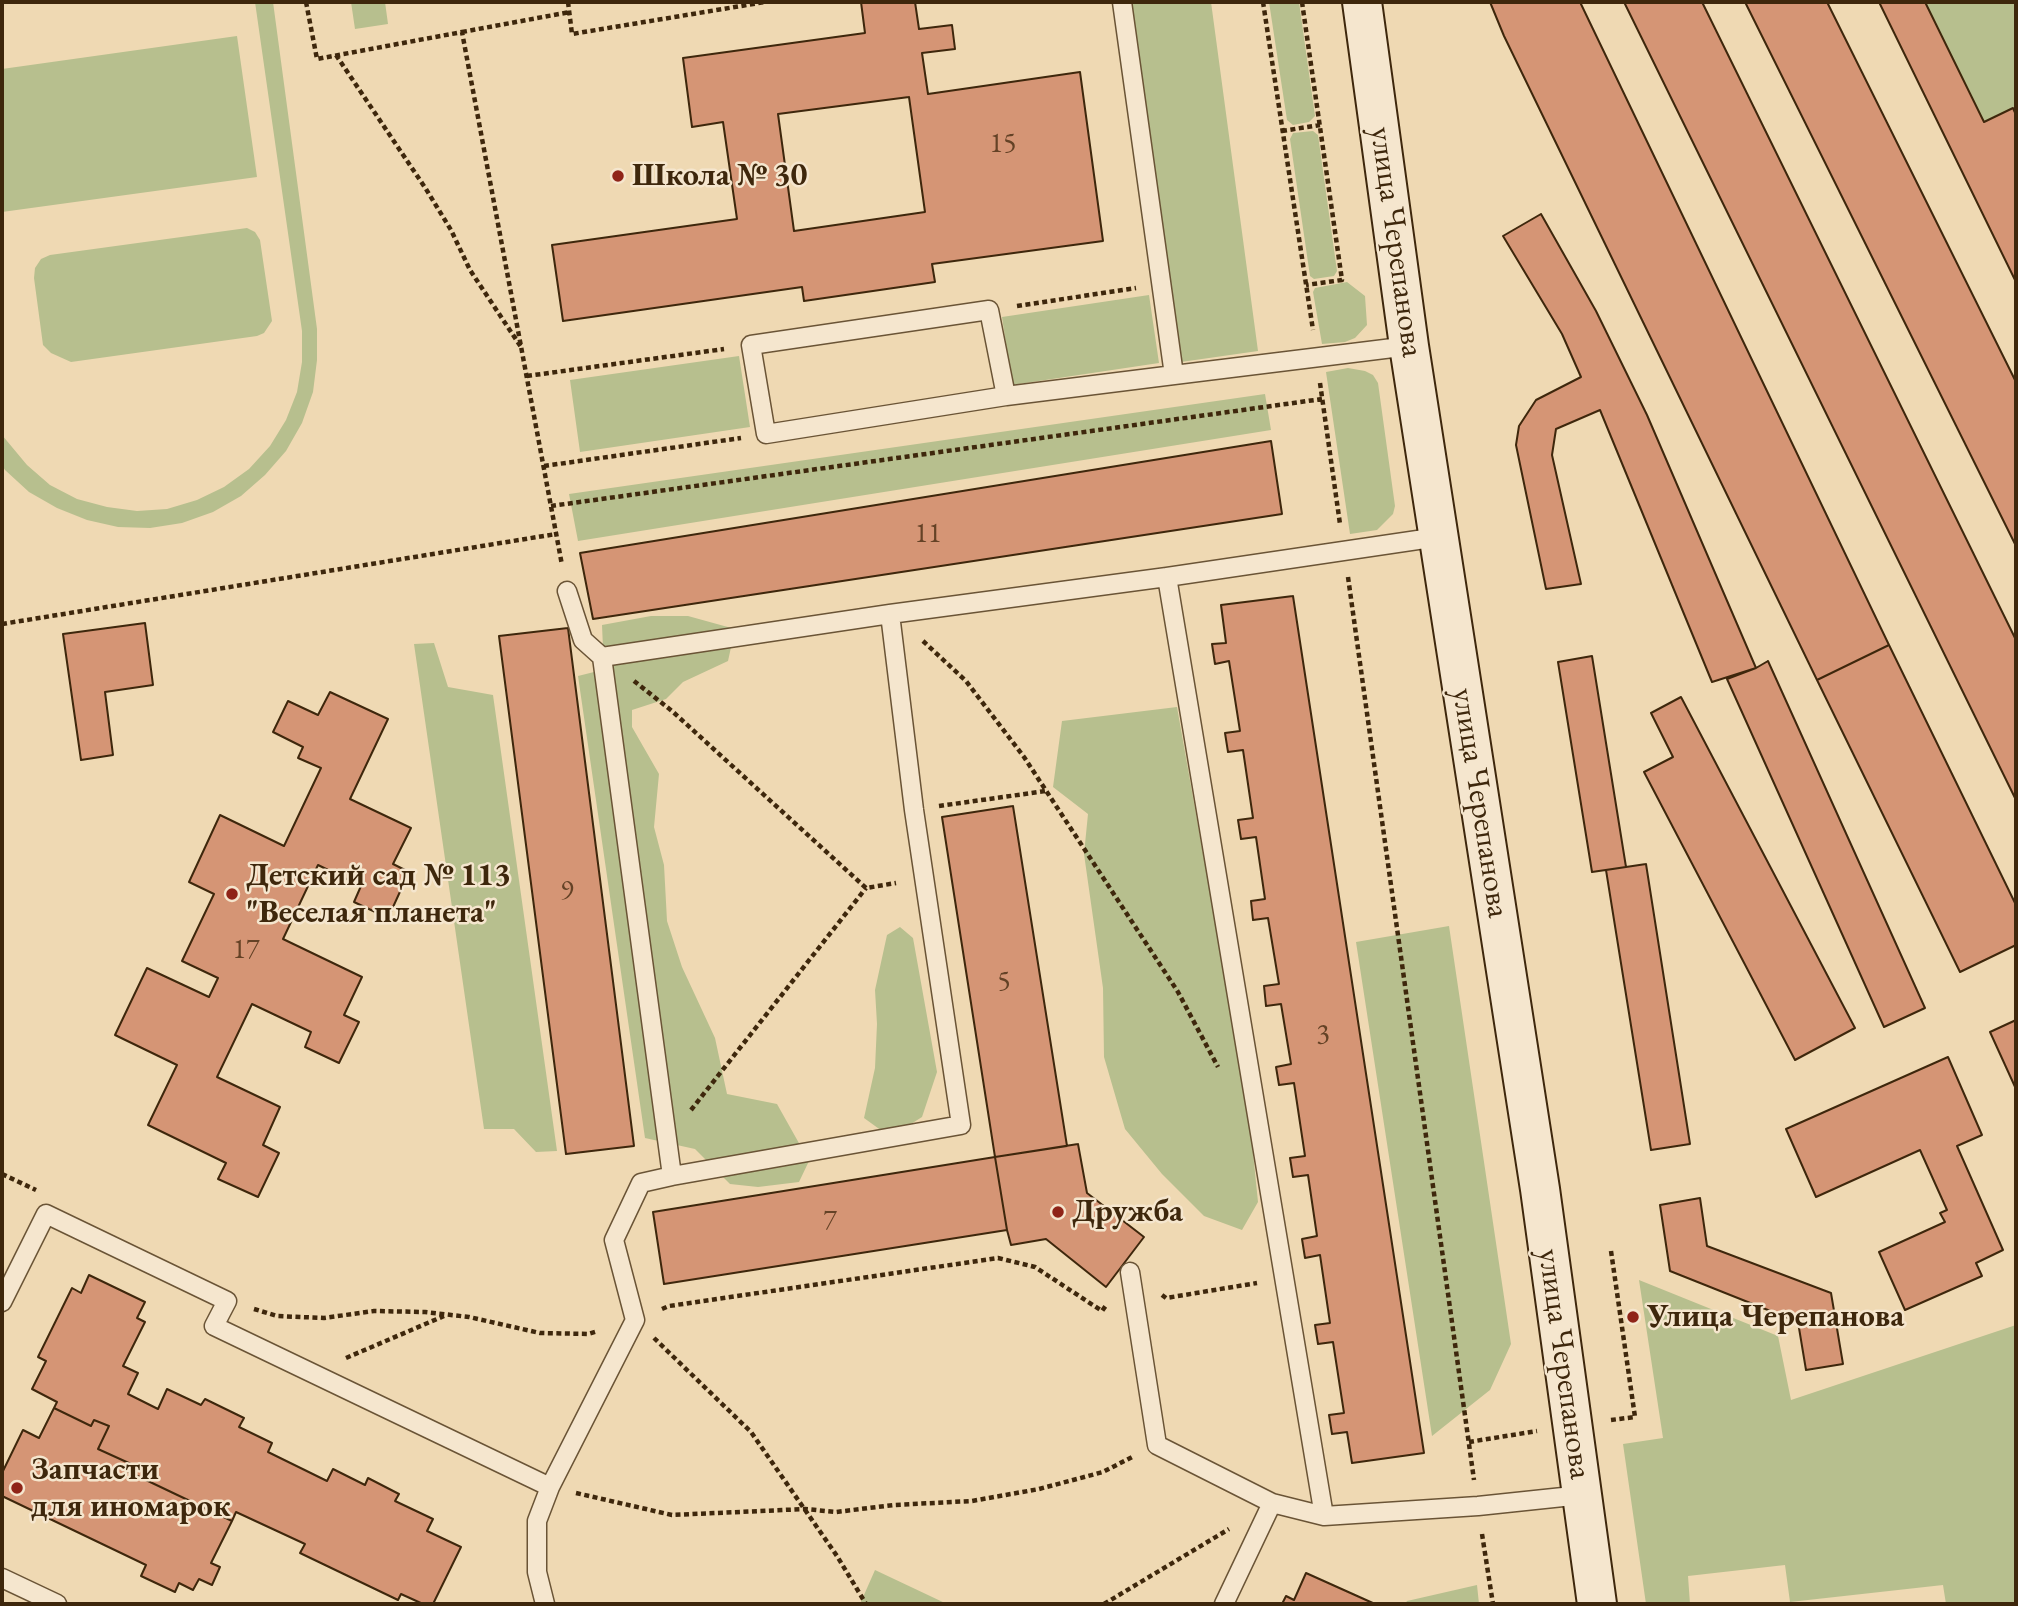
<!DOCTYPE html>
<html>
<head>
<meta charset="utf-8">
<style>
	body { margin:0 }
	#map { position:relative; width:2018px; height:1606px; overflow:hidden; background:#efd9b3; font-family:"EB Garamond",serif }
	canvas { display:block }
	.frame { position:absolute; inset:0; border:4px solid #3e270c; pointer-events:none }
</style>
</head>
<body>
<div id="map">
<canvas width="2018" height="1606"></canvas>
<div class="frame"></div>
</div>
<script>
const context = document.querySelector('canvas').getContext('2d');
context.lineJoin = 'round';
function fill(path, color) { context.fillStyle = color; context.fill(path, 'evenodd'); }
const shape = rows => new Path2D(rows.map(r => 'M' + r).join(''));
function trace(path, color, width, dash) { context.strokeStyle = color; context.lineWidth = width; context.lineCap = dash ? 'butt' : 'round'; context.setLineDash(dash || []); context.stroke(path); }
function drawText(font, color, halo, rows, align = 'center') {
  context.font = font + ' "EB Garamond",serif'; context.lineWidth = 5; context.setLineDash([]); context.textBaseline = 'middle'; context.strokeStyle = halo; context.fillStyle = color; for (const [text, x, y, turn = 0] of rows) {
    context.save(); context.translate(x, y); context.rotate((+turn || 0) * Math.PI / 180); context.textAlign = isNaN(turn) ? turn : align; if (halo) context.strokeText(text, 0, 0); context.fillText(text, 0, 0); context.restore();
  }
}
fill(shape([
	[255,2,273,2,317,329,317,360,313,392,302,423,286,451,265,475,241,496,213,512,182,523,150,528,118,527,87,520,57,508,29,492,5,470,2,465,2,435,27,465,50,485,77,499,107,507,137,511,167,509,197,500,224,487,249,469,270,446,286,420,297,392,302,362,302,331],
	[351,2,385,2,388,24,355,29],
	[1129,2,1211,2,1258,351,1181,362],
	[1269,2,1299,2,1315,116,1309,122,1293,125,1287,120],
	[1925,2,2016,2,2016,106,1984,122],
	[237,36,257,177,2,212,2,69],
	[1313,131,1318,135,1337,271,1334,276,1314,279,1310,276,1290,139,1293,133],
	[247,228,255,232,260,240,272,321,264,333,257,336,71,362,51,353,43,345,34,278,35,268,41,259,50,255],
	[1347,282,1365,296,1367,325,1355,338,1345,342,1322,344,1313,292,1315,288],
	[1149,295,1159,363,1012,385,1002,317],
	[739,356,750,427,580,452,570,380],
	[1348,368,1365,371,1373,375,1378,383,1395,506,1393,514,1377,530,1350,534,1326,372],
	[1265,394,1271,430,578,541,569,494],
	[651,616,688,616,735,629,728,661,683,682,666,699,632,710,632,727,659,774,654,827,664,865,667,921,682,967,715,1038,727,1094,777,1104,809,1161,799,1182,758,1187,730,1184,695,1149,645,1138,578,676,594,672,603,648,602,625],
	[434,643,448,687,493,695,557,1151,536,1152,514,1129,484,1129,414,644],
	[1177,707,1249,1113,1258,1202,1242,1230,1204,1216,1162,1174,1125,1129,1104,1057,1103,988,1084,854,1088,814,1053,787,1062,721],
	[1449,926,1511,1344,1490,1390,1432,1436,1356,942],
	[900,927,913,938,937,1072,922,1117,903,1129,882,1131,864,1118,875,1068,877,1024,875,990,887,935],
	[1639,1280,1778,1336,1791,1400,2016,1325,2016,1604,1946,1604,1943,1585,1790,1602,1785,1565,1688,1576,1690,1604,1646,1604,1623,1444,1663,1438],
	[875,1570,947,1604,860,1604],
	[1477,1585,1479,1604,1405,1604,1407,1601]
]), '#b7bf8e');
const building = shape([
	[861,2,915,2,919,29,952,25,955,49,922,53,928,94,1080,72,1103,241,932,264,935,282,804,301,802,287,563,321,552,245,737,219,723,122,692,127,683,58,865,33,861,2],
	[909,97,925,212,794,231,778,114,909,97],
	[1490,2,1580,2,1889,645,1817,680,1504,36,1490,2],
	[1624,2,1702,2,2016,640,2016,800,1624,2],
	[1745,2,1827,2,2016,382,2016,546,1745,2],
	[1879,2,1925,2,1984,122,2013,108,2016,115,2016,282,1879,2],
	[1541,214,1596,311,1647,415,1756,668,1712,682,1600,410,1556,429,1552,455,1581,584,1546,589,1516,445,1519,426,1536,400,1581,377,1562,334,1503,236,1541,214],
	[1271,441,1282,514,593,619,580,553,1271,441],
	[1293,596,1424,1453,1352,1463,1347,1432,1332,1434,1329,1415,1344,1413,1333,1342,1318,1344,1315,1325,1330,1323,1320,1255,1305,1258,1302,1239,1317,1236,1308,1175,1293,1177,1290,1158,1305,1156,1294,1083,1279,1085,1276,1067,1291,1064,1281,1004,1266,1006,1264,986,1279,984,1268,918,1253,920,1251,901,1265,899,1256,837,1241,839,1238,820,1253,818,1243,750,1228,752,1225,733,1240,731,1229,661,1215,664,1212,644,1226,643,1221,605,1293,596],
	[145,623,153,685,105,692,113,755,81,760,63,634,145,623],
	[568,628,634,1146,566,1154,499,636,568,628],
	[1889,645,2016,905,2016,945,1960,972,1817,680,1889,645],
	[1592,656,1626,867,1592,872,1558,662,1592,656],
	[1768,661,1925,1008,1884,1027,1727,679,1756,668,1768,661],
	[330,692,388,719,350,799,411,828,393,864,409,872,388,918,354,902,361,886,318,865,283,939,362,977,344,1015,359,1022,339,1063,305,1047,311,1032,252,1004,217,1077,280,1107,263,1145,279,1153,258,1197,218,1179,226,1163,148,1125,177,1065,115,1035,147,968,209,997,218,978,182,961,214,894,189,882,220,815,284,846,321,768,298,758,303,747,273,732,288,701,318,715,330,692],
	[1681,697,1855,1028,1795,1060,1644,772,1673,757,1651,713,1681,697],
	[1013,806,1067,1146,995,1157,942,817,1013,806],
	[1646,864,1690,1144,1651,1150,1606,870,1646,864],
	[2016,1020,2016,1089,1990,1032,2016,1020],
	[1948,1057,1982,1135,1957,1146,2003,1250,1976,1263,1982,1276,1905,1310,1879,1252,1945,1222,1940,1213,1947,1210,1920,1150,1816,1197,1786,1129,1948,1057],
	[1078,1144,1087,1193,1144,1237,1106,1287,1046,1239,1011,1245,1007,1230,995,1157,1078,1144],
	[995,1157,1007,1230,664,1284,653,1212,995,1157],
	[1700,1198,1707,1246,1831,1293,1843,1364,1806,1370,1798,1322,1670,1271,1660,1205,1700,1198],
	[89,1275,145,1302,137,1318,145,1322,123,1366,138,1373,128,1394,158,1409,167,1389,201,1405,205,1399,244,1418,239,1427,272,1443,268,1452,327,1481,333,1469,365,1485,368,1478,399,1494,395,1501,433,1519,427,1531,461,1547,433,1604,423,1604,401,1594,398,1600,300,1553,305,1544,236,1512,232,1521,127,1471,131,1464,98,1449,109,1426,94,1420,91,1426,54,1408,57,1402,32,1389,46,1361,38,1357,72,1288,81,1293,89,1275],
	[54,1408,91,1426,94,1420,109,1426,98,1449,131,1464,127,1471,232,1521,211,1563,220,1567,212,1585,199,1579,193,1590,179,1583,175,1592,141,1576,146,1565,2,1496,2,1473,23,1430,39,1438,54,1408],
	[1306,1573,1375,1604,1282,1604,1286,1596,1294,1600,1306,1573]
]);
fill(building, '#d59575');
trace(building, '#3e270c', 2);
const lane = shape([
	[1122,2,1174,375,1409,346],
	[1006,396,989,310,751,345,766,434,1006,396,1174,375],
	[1167,577,1324,1516],
	[567,591,583,640,602,657],
	[672,1176,602,657,890,614,1167,577,1438,537],
	[1130,1272,1157,1445,1272,1503],
	[2,1302,46,1214,227,1301,214,1326,550,1487],
	[2,1578,57,1604],
	[545,1604,537,1572,537,1521,550,1487,635,1320,614,1240,641,1183,672,1176,961,1125,914,810,890,614],
	[1224,1604,1272,1503,1324,1516,1478,1506,1582,1495]
]);
const secondary = shape([
	[1362,2,1409,346,1540,1189,1597,1604]
]);
trace(lane, '#6a5436', 21);
trace(secondary, '#3e270c', 42);
trace(shape([
	[306,2,317,59,462,32,562,565],
	[568,2,572,34,765,2],
	[1263,2,1313,330],
	[1302,2,1342,280,1306,285],
	[462,32,570,12],
	[336,55,426,189,451,230,470,270,521,347],
	[1282,131,1320,125],
	[1017,306,1136,288],
	[527,376,724,349],
	[1320,383,1340,524],
	[544,466,741,438],
	[551,506,1322,399],
	[1348,577,1474,1480],
	[2,624,556,534],
	[923,641,966,681,1024,757,1178,992,1218,1067],
	[634,681,672,711,866,888,896,883],
	[939,806,1046,791],
	[691,1110,866,888],
	[2,1174,36,1190],
	[1611,1251,1635,1417,1611,1420],
	[1162,1295,1166,1298,1257,1283],
	[254,1309,277,1316,324,1318,374,1311,425,1312,469,1317,540,1333,588,1334,598,1331],
	[662,1309,669,1306,998,1258,1035,1267,1102,1311,1107,1304],
	[654,1338,751,1432,837,1556,866,1604],
	[346,1358,444,1316],
	[1469,1442,1537,1431],
	[576,1493,672,1515,805,1509,836,1512,894,1505,972,1501,1039,1489,1103,1472,1134,1456],
	[1482,1534,1493,1604],
	[1104,1604,1229,1529]
]), '#3e270c', 4.5, [5, 3.5]);
trace(lane, '#f5e6ce', 18);
trace(secondary, '#f5e6ce', 38);
for (const [x, y, r, color] of [
	[618,176,7,"#8f2418"],
	[232,894,7,"#8f2418"],
	[1058,1212,7,"#8f2418"],
	[1633,1317,7,"#8f2418"],
	[17,1488,7,"#8f2418"]
]) { const dot = new Path2D(); dot.arc(x, y, r, 0, 2 * Math.PI); context.fillStyle = color; context.fill(dot); trace(dot, '#f5e6ce', 2.5); }
drawText('28px', '#644226', null, [
	["15",1003,144],
	["11",928,534],
	["9",567,891],
	["17",246,950],
	["5",1004,982],
	["3",1323,1035],
	["7",830,1221]
]);
drawText('bold 32px', '#3e270c', '#f5e6ce', [
	["Школа № 30",632,176],
	["Детский сад № 113",246,876],
	["\"Веселая планета\"",246,913],
	["Дружба",1072,1212],
	["Улица Черепанова",1647,1317],
	["Запчасти",31,1470],
	["для иномарок",31,1507]
], 'left');
drawText('32px', '#3e270c', '#f5e6ce', [
	["улица Черепанова",1396,242,82],
	["улица Черепанова",1480,803,81],
	["улица Черепанова",1564,1364,82]
]);
</script>
</body>
</html>
